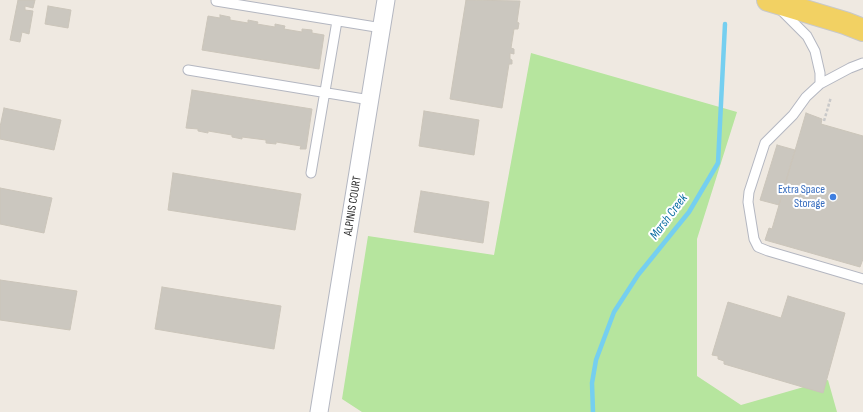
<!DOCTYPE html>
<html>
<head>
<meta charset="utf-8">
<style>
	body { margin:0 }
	canvas { display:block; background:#efe9e1 }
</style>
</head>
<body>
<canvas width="863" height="412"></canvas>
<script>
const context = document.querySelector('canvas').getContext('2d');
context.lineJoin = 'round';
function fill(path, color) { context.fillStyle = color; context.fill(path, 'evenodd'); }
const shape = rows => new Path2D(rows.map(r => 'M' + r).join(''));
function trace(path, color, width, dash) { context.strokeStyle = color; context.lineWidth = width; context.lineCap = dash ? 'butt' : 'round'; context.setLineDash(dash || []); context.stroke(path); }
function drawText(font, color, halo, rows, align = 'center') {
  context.font = font + ' "Sofia Sans Condensed",sans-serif'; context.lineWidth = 4; context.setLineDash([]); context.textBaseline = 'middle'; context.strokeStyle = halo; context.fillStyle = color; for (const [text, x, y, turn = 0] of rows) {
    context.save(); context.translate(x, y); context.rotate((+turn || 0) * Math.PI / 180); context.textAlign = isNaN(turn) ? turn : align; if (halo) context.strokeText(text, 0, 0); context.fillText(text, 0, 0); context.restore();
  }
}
fill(shape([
	[531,53,737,112,697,239,697,376,741,405,828,380,837,412,362,412,342,399,368,236,494,255]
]), '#b6e59e');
trace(shape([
	[593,412,592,383,596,360,614,312,638,275,689,212,718,163,725,24]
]), '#75cff0', 4.5);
const building = shape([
	[18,0,35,0,33,8,25,6,25,10,33,11,29,34,22,32,20,42,10,40,18,0],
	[466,0,520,1,517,22,519,23,518,29,514,29,511,48,514,49,514,54,510,53,510,59,512,60,512,64,509,64,502,108,450,99,466,0],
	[48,6,71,10,68,28,45,24,48,6],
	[220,15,230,17,230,20,248,23,248,20,258,22,257,24,275,27,275,24,285,26,284,29,302,32,302,29,312,30,312,33,324,35,319,69,202,50,208,16,220,18,220,15],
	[192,90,312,109,306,149,300,149,301,146,276,142,276,144,266,143,266,140,242,137,242,139,232,137,232,135,208,131,208,133,198,131,198,129,186,128,192,90],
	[4,108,61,120,54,150,0,139,0,127,4,108],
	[424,111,479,120,474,155,419,146,424,111],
	[806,113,822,119,821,124,863,136,863,259,860,267,765,240,769,228,772,229,806,113],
	[777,145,795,150,779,205,760,200,777,145],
	[173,173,301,194,295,230,168,210,173,173],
	[0,188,52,198,44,233,0,224,0,188],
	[421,191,489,202,483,243,414,232,421,191],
	[0,280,77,291,70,330,0,320,0,280],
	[162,287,281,306,274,349,155,329,162,287],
	[788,296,845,313,823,393,724,364,724,361,718,359,718,356,712,355,728,302,781,318,788,296]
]);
fill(building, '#cbc7bf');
trace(building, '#cbc5ba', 1);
const service = shape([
	[216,1,382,28],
	[780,9,807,36,815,51,820,73,820,84],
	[863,63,850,68,820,84,806,97,793,115,765,143,749,192,748,202,754,239,758,247,768,251,863,279],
	[188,70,370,100],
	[311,173,337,21]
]);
const minor = shape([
	[319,412,386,0]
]);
const primary = shape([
	[768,0,845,23,863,30]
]);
trace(service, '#b4b7c1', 11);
trace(minor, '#b4b7c1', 19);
trace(primary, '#c9c9c9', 24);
trace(shape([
	[824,121,831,97]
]), '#c9c9c9', 2.5, [3, 2]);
trace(service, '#fff', 9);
trace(minor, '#fff', 17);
trace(primary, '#f2d163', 22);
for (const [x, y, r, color] of [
	[833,197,4,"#3f7fe0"]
]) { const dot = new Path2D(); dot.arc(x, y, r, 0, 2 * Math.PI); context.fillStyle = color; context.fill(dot); trace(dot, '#fff', 1.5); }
drawText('12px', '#366cbe', '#fff', [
	["Extra Space",825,190],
	["Storage",825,204]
], 'right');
drawText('12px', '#2e2e2e', '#fff', [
	["ALPINIS COURT",353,206,-81]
]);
drawText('italic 13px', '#0d6fa3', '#fff', [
	["Marsh Creek",669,217,-53]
]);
</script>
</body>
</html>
